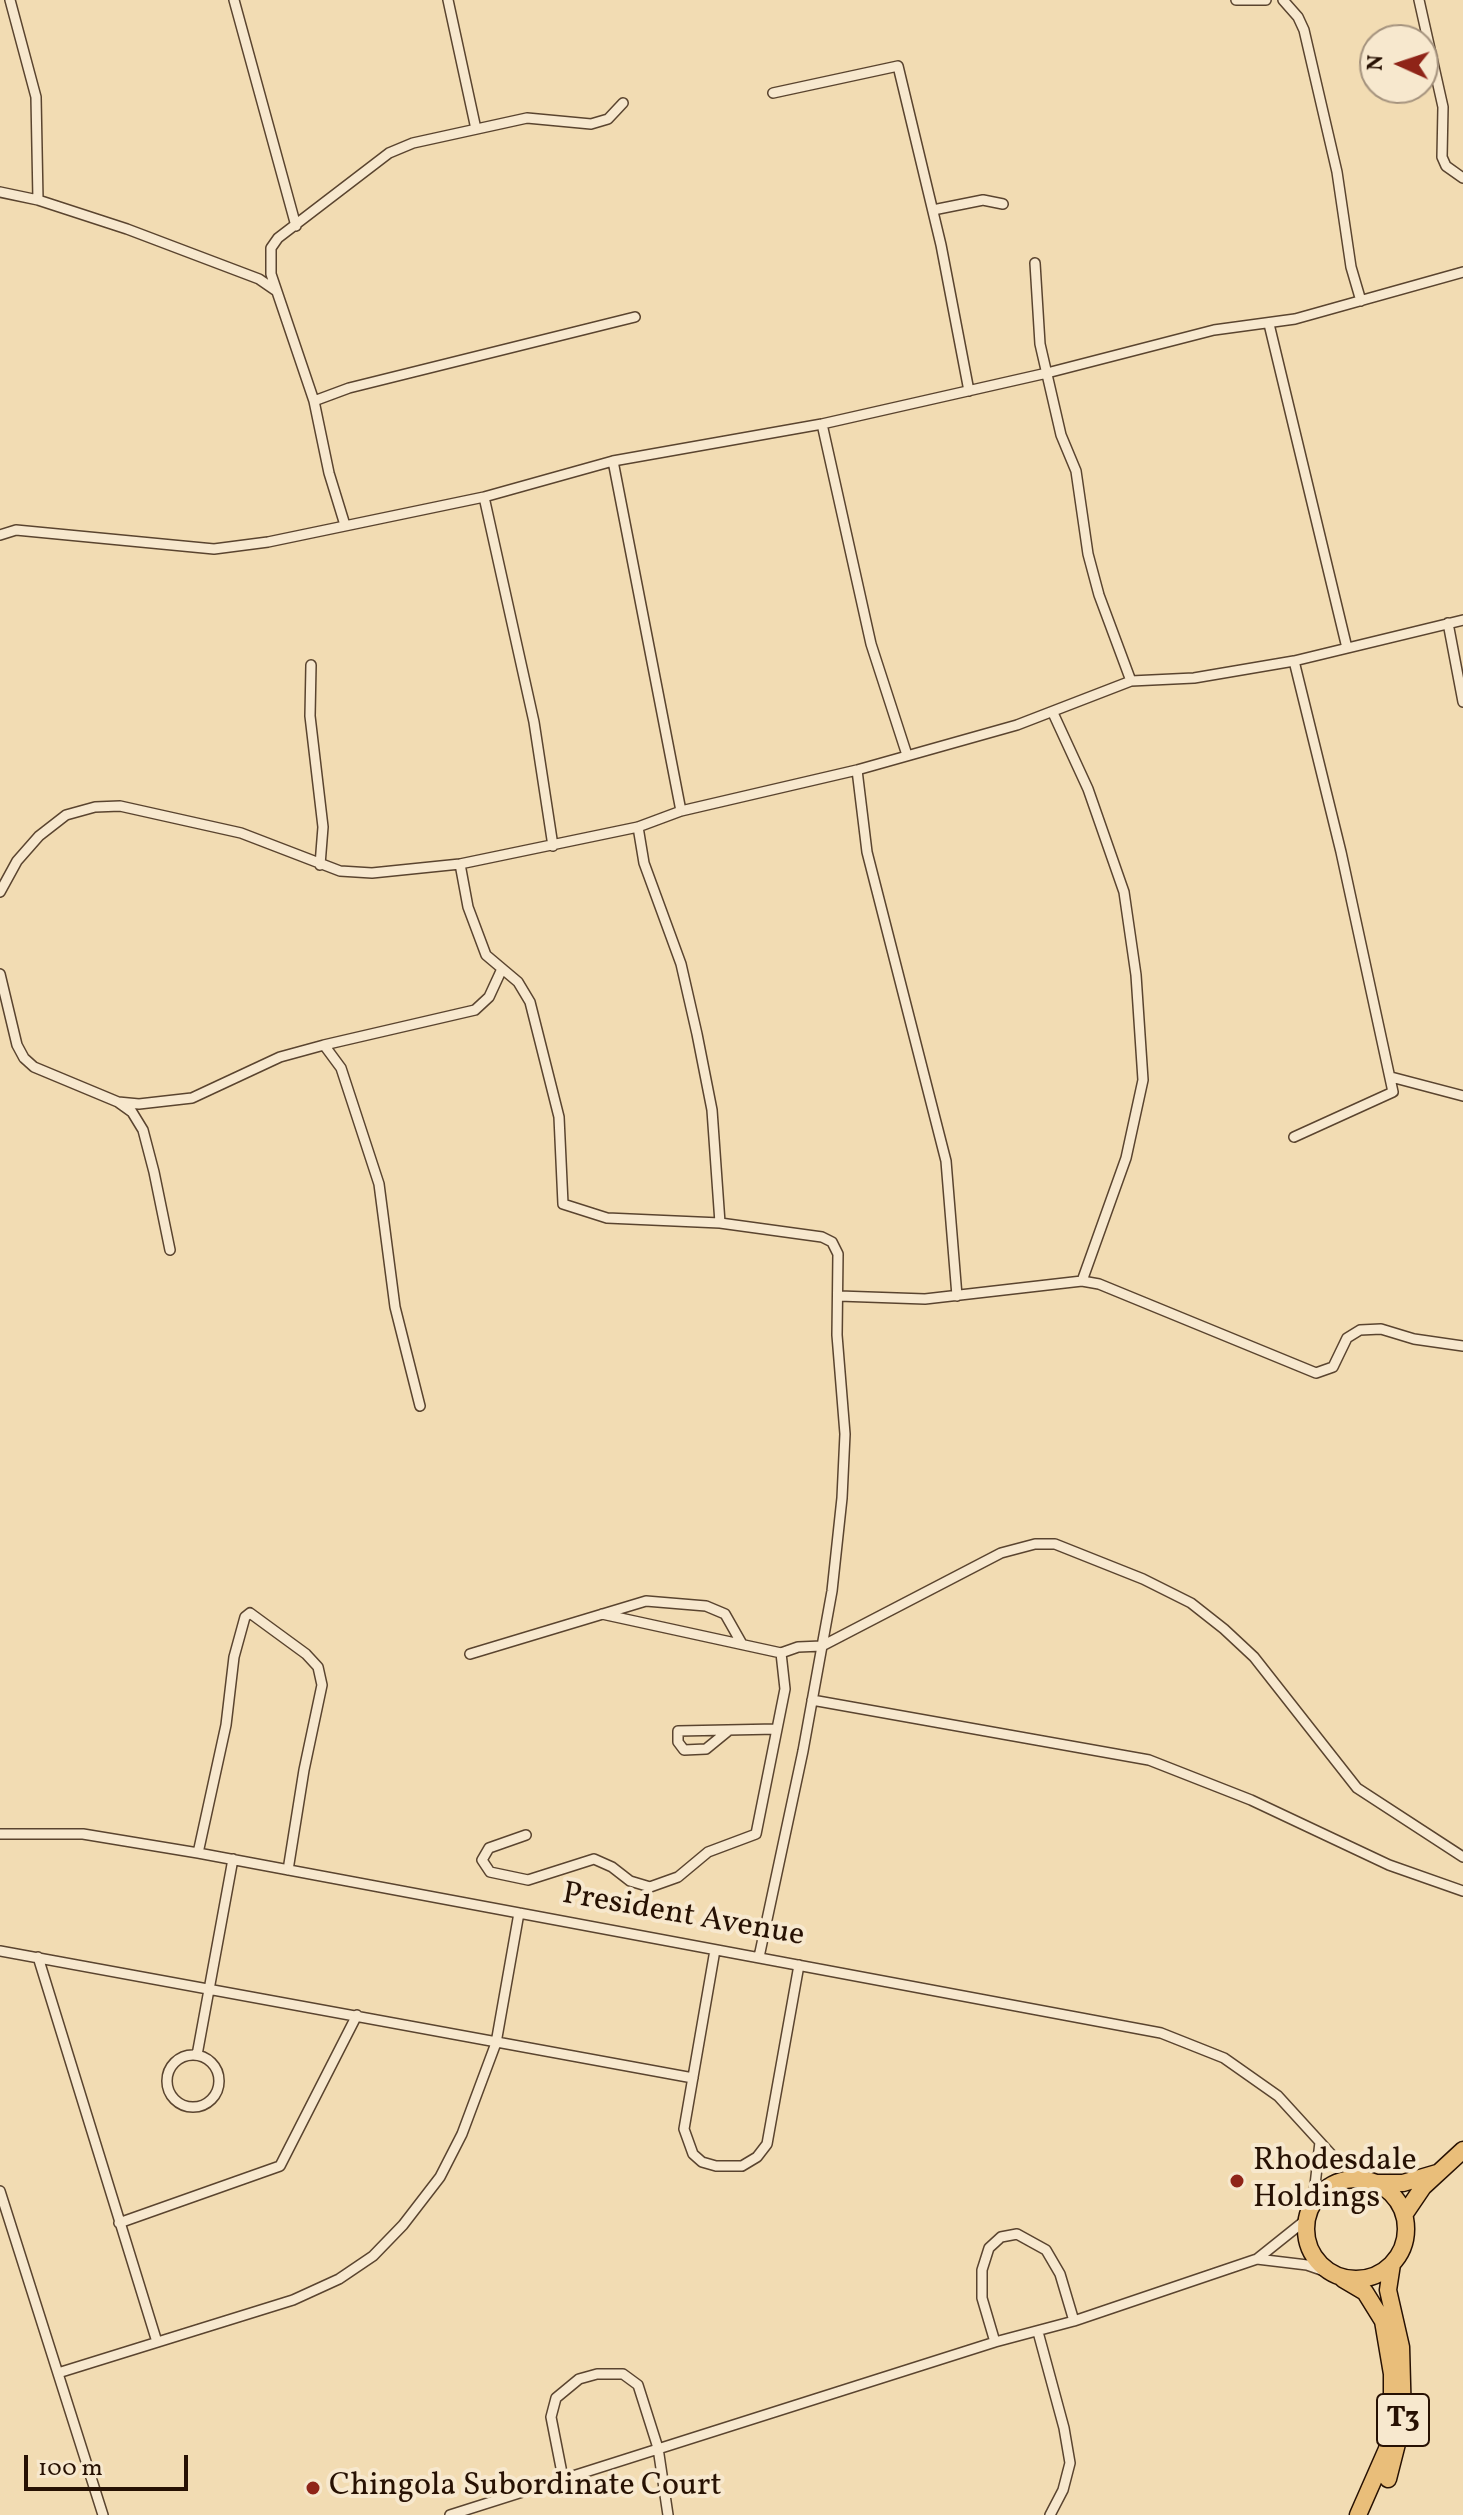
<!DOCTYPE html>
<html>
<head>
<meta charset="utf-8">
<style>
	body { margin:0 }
	#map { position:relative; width:1463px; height:2515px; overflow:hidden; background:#f2dcb3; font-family:Vollkorn,serif }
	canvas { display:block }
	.north { position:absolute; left:1359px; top:24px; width:80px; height:80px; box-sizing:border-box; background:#f7e8ce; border:2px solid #a4927d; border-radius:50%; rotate:273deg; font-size:22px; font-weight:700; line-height:32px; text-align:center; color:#271103 }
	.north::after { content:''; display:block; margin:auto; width:28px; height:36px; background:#8f2418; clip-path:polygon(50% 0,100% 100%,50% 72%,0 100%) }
	.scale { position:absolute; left:24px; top:2455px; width:164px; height:36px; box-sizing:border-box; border:4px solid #271103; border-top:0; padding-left:10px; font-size:24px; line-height:28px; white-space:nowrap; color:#271103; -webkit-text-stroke:6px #f7e8ce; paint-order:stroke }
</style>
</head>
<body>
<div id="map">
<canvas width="1463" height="2515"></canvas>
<div class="north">N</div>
<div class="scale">100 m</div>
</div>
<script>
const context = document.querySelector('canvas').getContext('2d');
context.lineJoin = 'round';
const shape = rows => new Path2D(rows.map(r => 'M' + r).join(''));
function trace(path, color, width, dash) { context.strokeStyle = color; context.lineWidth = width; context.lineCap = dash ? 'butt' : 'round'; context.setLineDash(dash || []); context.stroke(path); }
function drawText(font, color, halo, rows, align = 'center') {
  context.font = font + ' Vollkorn,serif'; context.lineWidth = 8; context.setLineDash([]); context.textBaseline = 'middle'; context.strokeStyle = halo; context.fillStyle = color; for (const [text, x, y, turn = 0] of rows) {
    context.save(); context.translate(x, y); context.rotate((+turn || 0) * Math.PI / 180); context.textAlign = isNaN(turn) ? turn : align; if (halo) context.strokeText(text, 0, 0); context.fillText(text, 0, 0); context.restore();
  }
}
const street = shape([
	[10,0,36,97,38,200],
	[234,0,296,226],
	[448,0,476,129],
	[1236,0,1266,0],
	[1283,0,1298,17,1304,30,1337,172,1351,267,1361,301],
	[1419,0,1443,107,1442,157,1446,166,1463,178],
	[773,93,898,66,941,245,969,391],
	[0,192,38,200,127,229,259,279,275,290],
	[933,210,983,200,1003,204],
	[1035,263,1040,344,1061,435,1076,471,1088,554,1099,595,1131,681],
	[1269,324,1347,648],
	[314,401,271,274,271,248,278,238,389,153,413,143,527,118,591,124,608,119,623,103],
	[822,424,871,644,907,755],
	[613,461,681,811],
	[484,497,534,722,553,846],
	[345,525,329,473,314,401,349,388,635,317],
	[0,535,16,530,214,549,268,542,484,497,613,461,822,424,1047,373,1214,330,1295,319,1463,272],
	[1448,623,1463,702],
	[311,665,310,716,323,827,320,865],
	[1053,713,1088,789,1124,892,1136,975,1143,1080,1126,1158,1082,1281],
	[857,770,867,852,946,1161,957,1296],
	[638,827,644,863,681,964,697,1034,712,1110,720,1223,822,1237,832,1242,838,1254,837,1335,845,1434,842,1498,832,1591,803,1751,759,1957],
	[460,864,468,907,486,955,518,982,530,1002,559,1117,563,1204,607,1218,720,1223],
	[0,892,17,861,39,836,66,815,95,807,120,806,241,833,340,871,372,873,460,864,638,827,681,811,857,770,1017,725,1131,681,1194,678,1294,661,1463,620],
	[0,974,17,1045,24,1058,34,1067,118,1102,132,1112,143,1130,154,1172,170,1250],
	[324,1045,475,1010,489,997,501,971],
	[1391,1077,1463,1096],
	[118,1102,139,1104,192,1098,280,1057,324,1045,341,1068,379,1184,395,1307,420,1406],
	[1294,1137,1393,1092,1341,852,1294,661],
	[839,1296,925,1299,1082,1281,1099,1284,1316,1373,1333,1367,1347,1338,1360,1330,1381,1329,1414,1339,1463,1346],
	[602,1614,781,1653,798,1647,822,1646,1001,1553,1035,1544,1055,1544,1143,1579,1191,1603,1224,1629,1254,1657,1357,1788,1463,1857],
	[470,1654,646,1601,706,1606,725,1614,742,1644],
	[812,1700,1149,1760,1251,1800,1389,1865,1463,1891],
	[728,1731,706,1749,684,1750,678,1742,678,1731,777,1729,785,1689,781,1653],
	[0,1834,83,1834,198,1853,1161,2033,1224,2058,1278,2096,1341,2165,1365,2179],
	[526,1835,489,1848,482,1860,490,1872,528,1880,594,1859,612,1867,630,1881,650,1887,678,1877,708,1852,756,1834,777,1729],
	[198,1853,226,1725,234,1657,245,1617,250,1613,306,1654,318,1667,322,1685,304,1770,288,1870],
	[715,1950,684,2129,693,2154,702,2162,716,2166,742,2166,757,2157,767,2144,799,1965],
	[0,1951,693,2078],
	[38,1957,157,2342],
	[197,2055,233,1859],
	'167 2081a26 26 0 1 1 52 0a26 26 0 1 1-52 0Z',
	[0,2191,103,2515],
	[1313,2202,1320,2142],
	[119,2223,280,2166,357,2015],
	[1257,2259,1307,2265,1330,2273],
	[1038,2332,1064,2428,1070,2463,1063,2490,1050,2515],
	[995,2342,982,2298,982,2270,989,2248,1001,2237,1017,2234,1046,2250,1060,2274,1074,2321],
	[58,2373,293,2300,339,2279,373,2256,403,2225,440,2177,462,2134,496,2043,519,1913],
	[563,2478,551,2417,556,2398,579,2379,597,2374,623,2374,638,2385,658,2448,668,2515],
	[450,2515,995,2342,1074,2321,1257,2259,1307,2219]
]);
const highway = shape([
	'1306 2229a50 50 0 1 1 100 0a50 50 0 1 1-100 0Z',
	[1377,2183,1403,2183,1437,2173],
	[1404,2215,1423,2187,1463,2150],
	[1343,2279,1365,2292,1383,2321,1392,2374,1392,2419,1387,2449,1358,2515],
	[1388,2479,1403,2420,1401,2347,1388,2290,1392,2264]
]);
trace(street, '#5a442f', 12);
trace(highway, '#271103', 19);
trace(street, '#f7e8ce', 9);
trace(highway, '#e9be7a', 16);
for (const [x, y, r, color] of [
	[1237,2181,8,"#8f2418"],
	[313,2488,8,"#8f2418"]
]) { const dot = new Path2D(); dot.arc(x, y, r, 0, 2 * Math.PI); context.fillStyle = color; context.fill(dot); trace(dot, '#f7e8ce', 3); }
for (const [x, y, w] of [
	[1403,2420,52]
]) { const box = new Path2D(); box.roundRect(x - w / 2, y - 26, w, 52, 6); context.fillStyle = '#f7e8ce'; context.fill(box); trace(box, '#271103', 2); }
drawText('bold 30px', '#271103', null, [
	["T3",1403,2420]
]);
drawText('32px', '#271103', '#f7e8ce', [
	["President Avenue",683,1917,10]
]);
drawText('32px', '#271103', '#f7e8ce', [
	["Rhodesdale",1253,2163],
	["Holdings",1253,2200],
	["Chingola Subordinate Court",329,2488]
], 'left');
</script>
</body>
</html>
